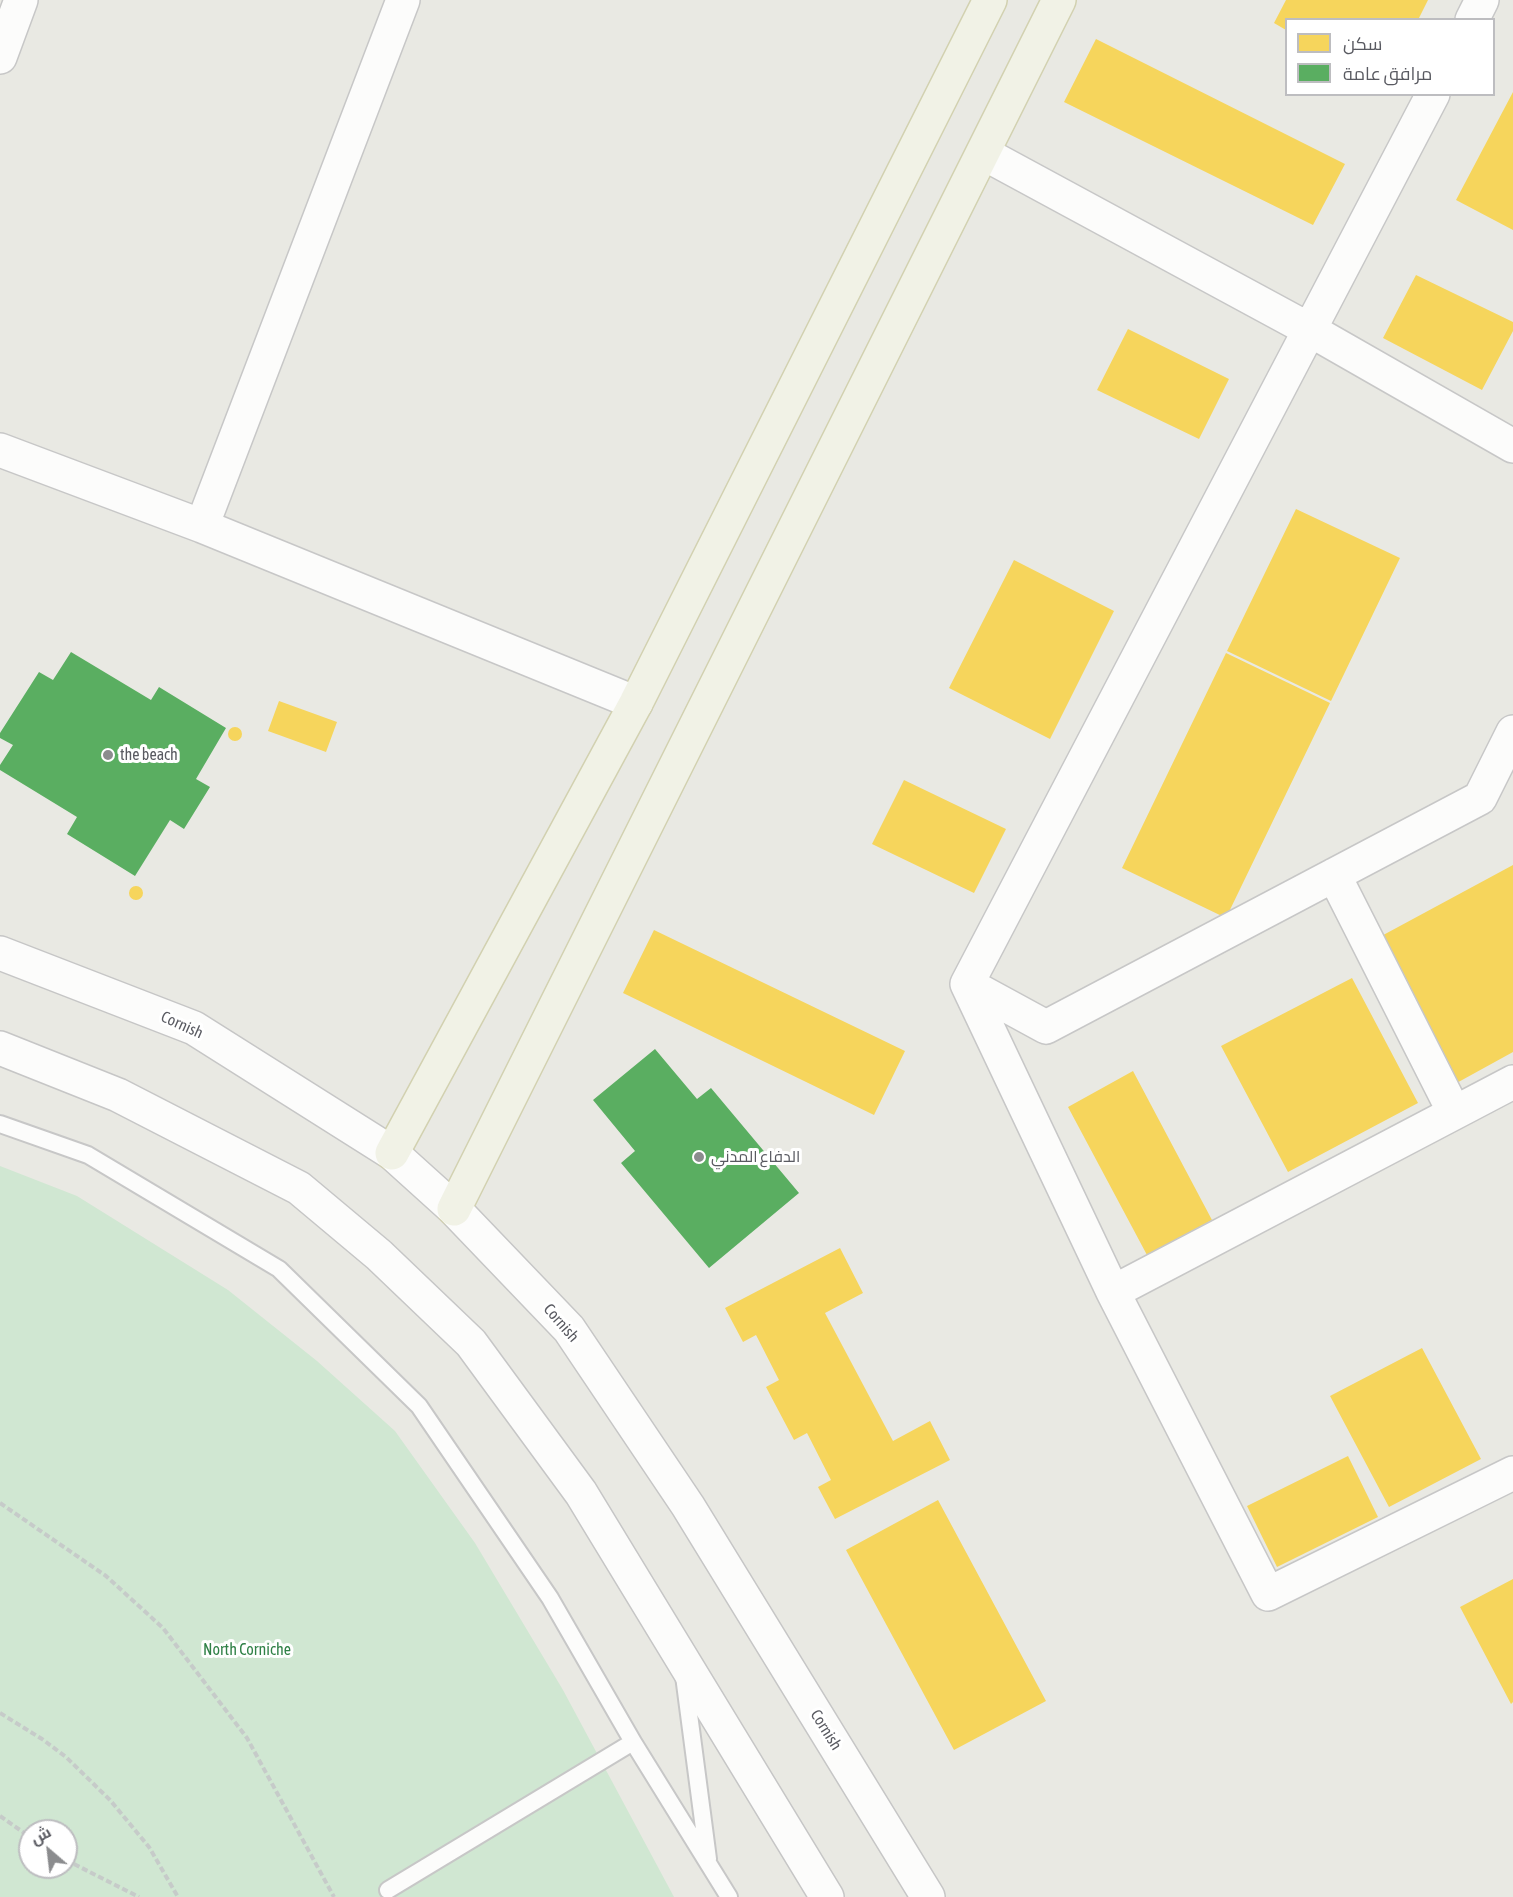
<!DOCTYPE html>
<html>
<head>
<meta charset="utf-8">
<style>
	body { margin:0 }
	#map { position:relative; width:1513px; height:1897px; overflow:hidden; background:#e9e9e3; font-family:"Asap Condensed",Cairo,sans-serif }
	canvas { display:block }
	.legend { position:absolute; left:1285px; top:18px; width:210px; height:78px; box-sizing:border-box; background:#fff; border:2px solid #bdbdc0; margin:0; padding:8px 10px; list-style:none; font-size:18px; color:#595a61 }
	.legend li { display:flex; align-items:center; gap:12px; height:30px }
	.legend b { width:30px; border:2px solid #bdbdc0 }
	.north { position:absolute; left:18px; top:1819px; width:60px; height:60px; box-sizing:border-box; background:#fff; border:2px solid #bdbdc0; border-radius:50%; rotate:332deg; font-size:16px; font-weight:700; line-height:24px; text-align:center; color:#595a61 }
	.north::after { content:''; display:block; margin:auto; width:21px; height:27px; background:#8b8c8e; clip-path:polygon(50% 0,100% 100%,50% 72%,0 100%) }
</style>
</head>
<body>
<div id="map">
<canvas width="1513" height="1897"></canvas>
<ul class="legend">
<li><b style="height:16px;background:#f6d55c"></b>سكن</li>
<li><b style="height:16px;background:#5aae61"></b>مرافق عامة</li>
</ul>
<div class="north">ش</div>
</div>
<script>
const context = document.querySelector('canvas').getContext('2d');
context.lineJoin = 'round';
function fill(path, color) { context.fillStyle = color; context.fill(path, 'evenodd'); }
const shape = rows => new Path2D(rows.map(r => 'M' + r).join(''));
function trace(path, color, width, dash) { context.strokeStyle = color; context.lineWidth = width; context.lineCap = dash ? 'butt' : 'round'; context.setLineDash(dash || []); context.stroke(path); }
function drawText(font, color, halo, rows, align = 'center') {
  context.font = font + ' "Asap Condensed",Cairo,sans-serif'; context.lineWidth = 6; context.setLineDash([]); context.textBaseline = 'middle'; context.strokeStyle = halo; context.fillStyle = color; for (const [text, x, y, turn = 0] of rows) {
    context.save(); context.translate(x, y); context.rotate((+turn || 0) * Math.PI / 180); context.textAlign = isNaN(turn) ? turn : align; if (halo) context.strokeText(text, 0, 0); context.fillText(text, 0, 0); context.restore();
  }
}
fill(shape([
	[0,1166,77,1196,228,1290,317,1361,395,1431,475,1543,563,1690,674,1897,0,1897],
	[30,1831,66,1831,66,1867,30,1867]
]), '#d0e7d2');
fill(shape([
	[1286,0,1428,0,1418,20,1286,20,1286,30,1274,23],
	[1096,39,1345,164,1313,225,1064,102],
	[1513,92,1513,230,1456,200],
	[1416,275,1513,322,1513,331,1482,390,1383,338],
	[1128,329,1229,379,1199,439,1097,390],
	[1296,509,1400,558,1331,701,1227,651],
	[1014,560,1114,611,1050,739,949,688],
	[1226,653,1330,703,1226,918,1122,868],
	[279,701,337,722,326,752,268,731],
	'63 742a23 23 0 1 1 46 0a23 23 0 1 1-46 0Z',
	'228 734a7 7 0 1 1 14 0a7 7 0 1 1-14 0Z',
	[904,780,1006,829,974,893,872,844],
	[1513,865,1513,1052,1453,1085,1374,940],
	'129 893a7 7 0 1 1 14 0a7 7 0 1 1-14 0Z',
	[654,930,905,1051,874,1115,623,993],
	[1352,978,1418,1103,1288,1172,1221,1046],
	[1133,1071,1212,1220,1147,1255,1068,1107],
	[840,1248,863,1293,825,1313,893,1441,930,1421,950,1460,835,1519,818,1487,831,1480,807,1433,794,1440,766,1387,779,1380,756,1335,743,1342,725,1308],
	[1422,1348,1481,1459,1389,1507,1330,1396],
	[1348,1456,1378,1517,1277,1567,1247,1506],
	[938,1500,1046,1701,954,1750,846,1550],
	[1513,1579,1513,1702,1511,1704,1460,1607]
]), '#f6d55c');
fill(shape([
	[71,652,151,700,159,687,226,728,196,779,210,787,184,829,170,820,135,876,67,834,77,817,0,770,0,765,13,745,0,738,0,733,39,672,53,680],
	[655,1049,697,1099,711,1088,799,1193,709,1268,621,1163,635,1151,593,1100]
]), '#5aae61');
const service = shape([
	[0,1124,88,1155,279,1269,419,1406,550,1598,633,1742,729,1897],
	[684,1676,708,1859],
	[388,1890,633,1742]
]);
const minor = shape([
	[403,0,202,526,636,703],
	[1472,20,1482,0],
	[0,57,21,0],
	[1433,94,967,984,1046,1027,1480,798,1513,732],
	[983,153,1310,330,1513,446],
	[0,450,202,526],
	[1334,875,1454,1112],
	[967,984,1113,1292],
	[1513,1082,1113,1292,1268,1594,1513,1473]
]);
const secondary = shape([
	[0,953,194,1028,392,1153,454,1209,569,1329,688,1506,928,1897],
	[0,1048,118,1095,299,1188,379,1255,471,1343,581,1493,827,1897]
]);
const primary = shape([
	[392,1153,636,703,990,0],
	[454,1209,1059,0]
]);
trace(service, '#c7c7c7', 20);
trace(minor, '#c7c7c7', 36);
trace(secondary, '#c6c6c6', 36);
trace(primary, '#d2d1b0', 36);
trace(shape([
	[0,1503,106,1576,163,1628,247,1738,334,1897],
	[0,1713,42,1739,66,1757,110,1800,149,1847,178,1897],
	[0,1816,30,1837],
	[66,1860,139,1897]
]), '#c6cbc9', 4, [6, 3]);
trace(service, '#fcfcfb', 16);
trace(minor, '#fcfcfb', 33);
trace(secondary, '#fcfcfb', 33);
trace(primary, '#f1f2e6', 33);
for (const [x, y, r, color] of [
	[108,755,6,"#8b8c8e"],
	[699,1157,6,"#8b8c8e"]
]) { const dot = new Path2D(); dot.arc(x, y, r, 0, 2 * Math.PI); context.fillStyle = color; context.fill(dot); trace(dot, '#fff', 2); }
drawText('16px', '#595a61', '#fff', [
	["the beach",120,755],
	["الدفاع المدني",711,1157]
], 'left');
drawText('16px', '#595a61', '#fff', [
	["Cornish",182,1025,24],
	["Cornish",561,1323,49],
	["Cornish",826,1730,58]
]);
drawText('16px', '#308147', '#fff', [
	["North Corniche",247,1650]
]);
</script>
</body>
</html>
